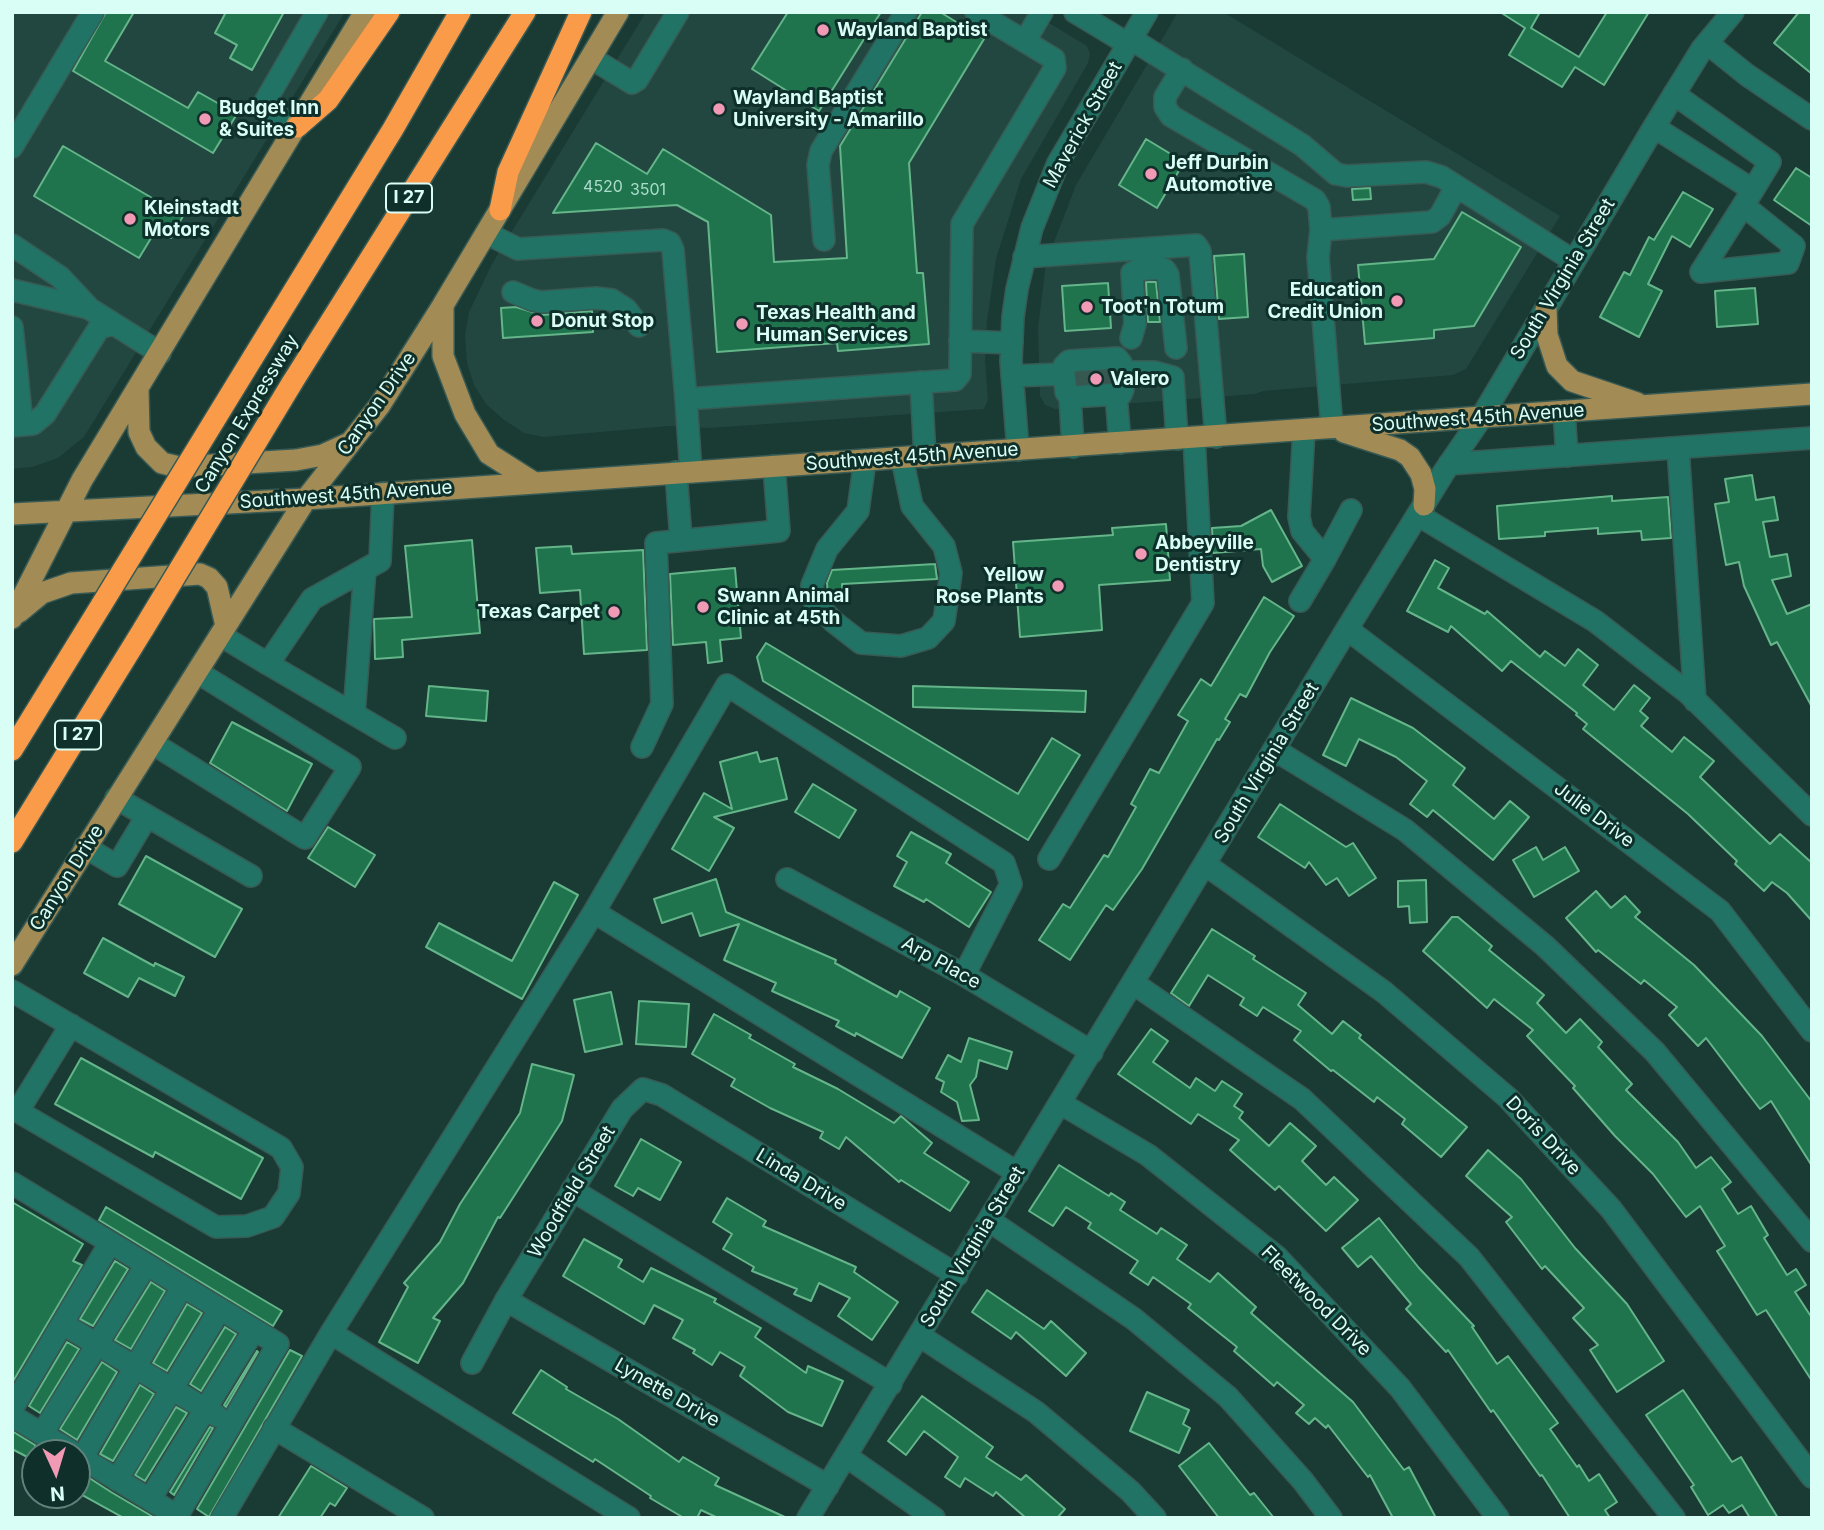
<!DOCTYPE html>
<html>
<head>
<meta charset="utf-8">
<style>
	body { margin:0 }
	#map { position:relative; width:1824px; height:1530px; overflow:hidden; background:#1a3a34; font-family:Inter,sans-serif }
	canvas { display:block }
	.frame { position:absolute; inset:0; border:14px solid #d9fef5; pointer-events:none }
	.north { position:absolute; left:21px; top:1439px; width:70px; height:70px; box-sizing:border-box; background:#0f302a; border:2px solid #60827b; border-radius:50%; rotate:176deg; font-size:19px; font-weight:700; line-height:28px; text-align:center; color:#d9fef5 }
	.north::after { content:''; display:block; margin:auto; width:24px; height:32px; background:#f09ab6; clip-path:polygon(50% 0,100% 100%,50% 72%,0 100%) }
</style>
</head>
<body>
<div id="map">
<canvas width="1824" height="1530"></canvas>
<div class="frame"></div>
<div class="north">N</div>
</div>
<script>
const context = document.querySelector('canvas').getContext('2d');
context.lineJoin = 'round';
function fill(path, color) { context.fillStyle = color; context.fill(path, 'evenodd'); }
const shape = rows => new Path2D(rows.map(r => 'M' + r).join(''));
function trace(path, color, width, dash) { context.strokeStyle = color; context.lineWidth = width; context.lineCap = dash ? 'butt' : 'round'; context.setLineDash(dash || []); context.stroke(path); }
function drawText(font, color, halo, rows, align = 'center') {
  context.font = font + ' Inter,sans-serif'; context.lineWidth = 6; context.setLineDash([]); context.textBaseline = 'middle'; context.strokeStyle = halo; context.fillStyle = color; for (const [text, x, y, turn = 0] of rows) {
    context.save(); context.translate(x, y); context.rotate((+turn || 0) * Math.PI / 180); context.textAlign = isNaN(turn) ? turn : align; if (halo) context.strokeText(text, 0, 0); context.fillText(text, 0, 0); context.restore();
  }
}
fill(shape([
	[12,12,85,12,12,128],
	[103,12,345,12,84,437,58,458,32,467,12,469,12,164],
	[646,12,1031,12,1087,46,1090,54,1088,63,1021,179,996,259,987,321,985,360,988,400,984,409,709,428,669,426,543,437,524,433,504,420,486,404,474,385,467,363,465,335,469,312,492,264],
	[1178,12,1223,12,1560,216,1466,369,1453,375,1263,391,1255,394,1055,409,1045,405,1040,396,1038,328,1046,263,1076,185]
]), '#224740');
const building = shape([
	[106,12,134,12,105,61,188,108,198,92,237,114,213,153,73,71,106,12],
	[226,12,284,12,252,70,230,58,237,45,215,33,226,12],
	[788,12,881,12,819,111,752,69,788,12],
	[922,12,940,12,984,39,909,163,917,273,923,273,929,344,838,351,837,343,717,352,708,222,677,205,553,213,596,143,647,174,663,149,771,215,774,262,847,258,840,146,922,12],
	[1500,12,1540,12,1531,28,1579,57,1607,12,1649,12,1604,85,1575,67,1562,87,1509,55,1525,28,1500,12],
	[1799,12,1812,12,1812,74,1774,43,1799,12],
	[1146,139,1184,162,1157,208,1119,185,1146,139],
	[63,146,183,216,171,238,156,230,139,258,34,196,63,146],
	[1796,168,1812,178,1812,226,1774,200,1796,168],
	[1370,188,1371,199,1353,200,1352,189,1370,188],
	[1683,192,1713,209,1690,247,1672,236,1648,284,1662,291,1639,337,1600,317,1624,272,1630,275,1649,237,1654,240,1683,192],
	[1462,212,1521,247,1474,326,1434,330,1434,338,1365,344,1358,265,1434,259,1462,212],
	[1244,254,1248,317,1219,319,1214,256,1244,254],
	[1146,282,1156,282,1160,322,1148,322,1146,282],
	[1108,283,1111,328,1065,331,1062,286,1108,283],
	[1755,288,1758,324,1717,327,1715,291,1755,288],
	[516,307,542,315,592,311,593,332,503,338,501,308,516,307],
	[1109,372,1109,382,1078,383,1077,374,1109,372],
	[1752,475,1756,500,1774,497,1778,520,1763,522,1770,557,1787,554,1791,576,1772,580,1787,614,1812,604,1812,707,1777,642,1771,645,1744,586,1739,562,1726,565,1715,504,1729,502,1725,479,1752,475],
	[1612,496,1612,501,1668,497,1671,538,1642,540,1641,531,1598,534,1598,528,1545,532,1545,536,1499,539,1497,506,1612,496],
	[1271,510,1302,566,1272,582,1263,566,1261,549,1213,553,1212,528,1241,526,1271,510],
	[1166,524,1170,580,1099,585,1102,630,1020,637,1013,542,1113,535,1112,528,1166,524],
	[472,540,480,633,402,640,403,657,375,659,374,619,412,617,405,546,472,540],
	[571,546,572,554,643,550,647,650,584,654,580,590,540,593,536,548,571,546],
	[1435,560,1449,568,1438,588,1485,614,1487,611,1540,657,1545,651,1565,666,1578,649,1598,665,1583,685,1614,710,1634,685,1650,698,1640,711,1648,718,1641,726,1672,752,1684,737,1714,761,1700,777,1770,844,1780,834,1812,863,1812,921,1787,893,1772,882,1764,891,1735,864,1737,861,1688,814,1583,729,1587,724,1576,715,1577,713,1511,661,1502,671,1451,626,1448,632,1407,611,1435,560],
	[935,564,937,579,842,584,843,603,834,603,828,597,827,583,832,570,935,564],
	[735,568,741,638,720,640,722,661,708,663,706,642,673,645,670,574,735,568],
	[1264,597,1294,616,1270,652,1246,697,1240,694,1225,719,1230,722,1219,740,1217,739,1142,869,1113,910,1106,905,1070,960,1039,940,1063,904,1070,908,1104,855,1108,857,1136,807,1131,804,1150,769,1159,773,1188,721,1178,715,1201,679,1211,686,1264,597],
	[766,643,1018,794,1052,738,1080,755,1028,840,763,681,757,657,766,643],
	[429,686,488,691,486,721,426,716,429,686],
	[913,686,1086,691,1085,712,913,707,913,686],
	[1351,698,1413,728,1465,768,1453,785,1494,819,1510,801,1529,817,1493,860,1433,810,1427,817,1410,804,1427,781,1396,757,1359,739,1346,766,1323,755,1351,698],
	[232,722,312,764,287,811,210,763,232,722],
	[757,752,760,762,777,758,787,799,714,817,734,828,709,871,672,849,704,793,732,809,720,762,757,752],
	[813,784,856,810,839,838,795,812,813,784],
	[1280,804,1346,847,1353,843,1376,878,1349,896,1337,878,1326,885,1309,862,1305,868,1258,837,1280,804],
	[328,827,375,855,355,887,308,858,328,827],
	[911,832,951,854,946,863,991,892,969,927,926,899,924,902,894,886,907,862,897,856,911,832],
	[1536,847,1543,860,1565,847,1579,871,1534,897,1513,860,1536,847],
	[146,856,242,909,215,957,119,904,146,856],
	[716,879,726,912,836,960,835,963,897,997,900,991,930,1008,902,1058,856,1033,855,1036,836,1026,839,1021,772,991,776,983,724,960,739,924,700,936,692,913,662,923,654,899,716,879],
	[1426,880,1427,922,1410,923,1409,906,1398,907,1398,881,1426,880],
	[554,882,578,895,522,999,426,947,439,923,512,961,554,882],
	[1596,891,1611,908,1625,896,1640,912,1635,917,1694,965,1762,1036,1812,1102,1812,1166,1771,1101,1760,1109,1706,1038,1698,1046,1669,1015,1677,1007,1644,980,1641,984,1598,950,1596,952,1566,918,1596,891],
	[1452,917,1458,917,1492,946,1489,950,1544,995,1537,1003,1566,1033,1580,1019,1602,1042,1598,1047,1632,1084,1626,1090,1678,1142,1696,1168,1711,1157,1731,1182,1722,1189,1738,1214,1751,1206,1768,1235,1764,1238,1787,1275,1796,1269,1806,1285,1795,1292,1812,1318,1812,1381,1766,1310,1757,1315,1717,1251,1725,1246,1700,1206,1686,1217,1653,1174,1615,1136,1573,1088,1575,1086,1527,1036,1533,1030,1494,999,1487,1008,1423,951,1452,917],
	[1212,929,1255,956,1253,959,1306,993,1298,1005,1332,1034,1343,1021,1361,1035,1359,1038,1467,1127,1441,1157,1402,1124,1405,1119,1377,1097,1374,1102,1333,1070,1331,1071,1294,1040,1301,1031,1263,1007,1257,1016,1240,1005,1244,998,1208,975,1189,1006,1171,993,1212,929],
	[103,938,154,966,155,963,184,977,175,996,139,978,128,997,84,973,103,938],
	[611,992,622,1044,585,1052,574,1000,611,992],
	[639,1001,689,1004,686,1047,636,1044,639,1001],
	[714,1014,751,1035,749,1038,795,1064,793,1067,838,1089,894,1123,901,1116,932,1143,924,1153,969,1182,950,1211,901,1180,899,1182,846,1137,839,1149,820,1138,823,1132,770,1108,731,1086,735,1079,692,1054,714,1014],
	[1151,1029,1168,1041,1153,1062,1190,1088,1196,1078,1215,1091,1222,1081,1242,1094,1234,1106,1243,1112,1239,1118,1269,1146,1290,1123,1316,1146,1302,1161,1326,1185,1334,1177,1358,1200,1326,1231,1279,1186,1275,1190,1230,1150,1239,1140,1198,1114,1191,1124,1118,1074,1151,1029],
	[969,1038,1012,1052,1007,1069,979,1060,976,1077,970,1085,979,1120,962,1121,957,1102,941,1092,944,1082,936,1078,948,1055,961,1062,969,1038],
	[81,1058,263,1158,241,1199,155,1152,153,1157,55,1104,81,1058],
	[532,1064,574,1075,562,1121,500,1218,498,1217,463,1283,433,1318,440,1321,418,1363,379,1342,408,1287,404,1283,440,1242,460,1204,520,1113,532,1064],
	[641,1139,681,1162,660,1200,638,1188,633,1196,615,1186,641,1139],
	[1488,1150,1521,1179,1575,1248,1627,1304,1664,1361,1617,1392,1590,1350,1598,1345,1573,1318,1584,1308,1545,1266,1542,1269,1506,1222,1512,1217,1466,1176,1488,1150],
	[1059,1165,1109,1196,1111,1193,1125,1202,1120,1210,1157,1234,1161,1228,1187,1245,1177,1259,1210,1282,1218,1273,1256,1307,1251,1313,1353,1402,1404,1470,1409,1467,1436,1518,1393,1518,1370,1475,1368,1477,1328,1425,1326,1428,1315,1418,1309,1424,1296,1413,1304,1405,1277,1382,1274,1386,1234,1351,1237,1347,1188,1308,1191,1304,1153,1277,1148,1285,1130,1273,1138,1261,1088,1228,1091,1223,1066,1207,1053,1226,1029,1211,1059,1165],
	[727,1198,766,1221,763,1226,856,1267,854,1272,898,1302,872,1340,838,1316,850,1298,819,1283,811,1301,794,1294,797,1289,752,1271,754,1267,723,1249,732,1234,713,1222,727,1198],
	[12,1202,83,1244,73,1261,82,1265,12,1383,12,1202],
	[106,1207,282,1311,273,1326,99,1220,106,1207],
	[1379,1218,1419,1268,1474,1326,1472,1327,1497,1364,1508,1356,1558,1423,1550,1429,1577,1467,1579,1465,1589,1481,1599,1474,1617,1502,1605,1510,1610,1518,1570,1518,1542,1475,1540,1476,1493,1410,1491,1412,1448,1350,1446,1352,1406,1309,1411,1304,1371,1256,1358,1267,1342,1248,1379,1218],
	[584,1239,622,1260,618,1267,643,1282,651,1268,716,1299,714,1302,761,1328,755,1337,806,1373,808,1366,843,1381,822,1426,788,1412,740,1376,745,1367,720,1352,712,1365,693,1353,695,1350,673,1338,683,1320,654,1305,644,1324,563,1276,584,1239],
	[115,1261,128,1269,93,1326,80,1319,115,1261],
	[151,1282,165,1291,131,1349,115,1340,151,1282],
	[987,1290,1044,1329,1051,1321,1086,1353,1066,1376,1016,1332,1011,1339,972,1312,987,1290],
	[187,1304,202,1313,167,1371,153,1363,187,1304],
	[225,1327,236,1334,201,1391,190,1384,225,1327],
	[67,1342,79,1349,40,1413,29,1406,67,1342],
	[290,1350,302,1356,209,1517,197,1509,290,1350],
	[257,1351,258,1352,226,1407,224,1405,257,1351],
	[102,1362,117,1372,77,1440,60,1429,102,1362],
	[541,1370,567,1387,566,1389,618,1419,679,1462,683,1457,719,1478,715,1485,787,1518,718,1518,701,1510,697,1518,684,1518,650,1498,651,1496,595,1459,593,1462,513,1413,541,1370],
	[140,1385,154,1394,113,1461,100,1454,140,1385],
	[1683,1390,1732,1462,1741,1457,1778,1518,1750,1518,1742,1505,1729,1513,1723,1505,1708,1515,1691,1487,1694,1485,1646,1415,1683,1390],
	[1147,1392,1189,1410,1183,1424,1190,1428,1179,1453,1130,1431,1147,1392],
	[922,1396,993,1447,986,1457,1021,1480,1026,1475,1065,1509,1057,1518,1026,1518,996,1492,993,1496,965,1478,960,1487,945,1477,958,1457,924,1431,906,1455,888,1441,922,1396],
	[176,1407,187,1413,145,1481,135,1475,176,1407],
	[210,1427,213,1428,174,1495,170,1492,210,1427],
	[12,1431,35,1445,35,1461,12,1449,12,1431],
	[1209,1443,1250,1495,1254,1493,1274,1518,1219,1518,1179,1466,1209,1443],
	[311,1466,347,1488,335,1506,330,1503,320,1518,278,1518,311,1466],
	[77,1470,111,1492,155,1518,124,1518,77,1492,77,1470]
]);
fill(building, '#1f744d');
trace(building, '#65b58a', 2);
trace(shape([
	[1105,369,1106,387],
	[1084,370,1085,388]
]), '#375751', 21, [21, 10]);
const minor = shape([
	[1075,12,1128,44],
	[1131,39,1302,145,1336,174,1347,176,1426,172,1442,177,1574,261],
	[1025,41,1042,12],
	[1707,43,1747,75,1812,119],
	[591,58,632,83,637,80,678,12],
	[1182,69,1165,97,1165,107,1171,116,1315,200,1319,207,1321,230],
	[1674,94,1770,162,1753,190],
	[297,127,262,107,317,12],
	[1654,127,1753,190,1701,272,1788,263,1794,246,1744,206],
	[12,147,93,12],
	[486,233,518,249,663,240,670,243,673,250,686,399,955,380,960,374,962,224,1055,68,1054,59,976,12],
	[824,240,818,165,821,151,906,12],
	[12,245,60,277,90,309,160,353],
	[1024,257,1196,245,1200,251,1216,437],
	[12,290,88,308],
	[513,292,532,300,541,302,596,298,612,300,626,309,639,326],
	[12,327,17,373],
	[1131,338,1135,324,1132,273,1137,270,1161,268,1165,270,1168,275,1176,348],
	[960,341,1012,343],
	[12,369,17,373,22,425],
	[1122,372,1155,372,1173,377,1177,439],
	[1012,376,1064,374,1064,366,1069,361,1117,358,1121,363,1123,389,1121,394,1070,397,1066,392,1064,374],
	[921,382,925,457],
	[1116,394,1120,443],
	[1070,397,1073,447],
	[686,399,691,472],
	[1564,412,1567,456],
	[12,426,33,424,45,414,99,328,114,324],
	[1332,428,1318,257,1321,230,1432,222,1440,216,1452,194,1462,190],
	[1304,430,1299,517,1302,531,1325,559,1351,510],
	[1678,448,1695,701],
	[1018,450,1011,361,1013,317,1017,289,1032,228,1058,163,1147,12],
	[865,460,858,511,827,549,812,585,815,603,834,622,861,643,901,646,928,638,944,621,951,573,944,546,912,506,902,458],
	[1449,464,1812,438],
	[676,472,681,540],
	[383,493,380,561,312,599,268,664,395,738],
	[1418,515,1595,621,1688,693,1812,815],
	[1300,601,1325,559],
	[1347,629,1720,911,1812,1031],
	[220,635,268,664],
	[354,714,365,569],
	[152,743,305,838,350,767,197,672],
	[642,747,662,704,656,543,779,531,774,466],
	[1275,750,1405,830,1545,946,1655,1052,1812,1241],
	[116,798,251,876],
	[85,847,117,866,147,816],
	[1049,859,1203,603,1194,438],
	[1206,865,1384,992,1508,1098,1611,1209,1812,1477],
	[787,879,964,975,1092,1052],
	[594,912,1018,1173],
	[1133,983,1302,1099,1469,1257,1674,1518],
	[12,991,281,1148,292,1167,289,1193,273,1217,247,1226,216,1227,12,1108],
	[1060,1103,1148,1155,1277,1257,1400,1388,1498,1518],
	[18,1111,71,1025],
	[12,1183,278,1344,177,1516,77,1455],
	[572,1190,891,1384],
	[990,1221,1134,1319,1228,1397,1303,1481,1331,1518],
	[506,1300,828,1486],
	[63,1324,217,1416],
	[331,1333,629,1518],
	[920,1336,1036,1412,1130,1491,1155,1518],
	[472,1363,506,1300,622,1109,643,1089,662,1095,957,1275],
	[12,1409,110,1243],
	[12,1416,74,1453],
	[274,1428,423,1518],
	[42,1434,146,1265],
	[846,1456,934,1518],
	[82,1458,182,1287],
	[117,1480,220,1309],
	[150,1499,254,1330],
	[222,1518,331,1333,594,912,727,685,1004,863,1011,884,964,975],
	[808,1518,1347,629,1444,472,1481,418,1654,127,1702,49,1733,12]
]);
const major = shape([
	[443,306,443,356,465,414,489,454,533,482],
	[1546,309,1547,335,1557,366,1572,381,1637,403],
	[138,390,139,432,146,447,162,463,179,467,296,460,323,455,347,444],
	[1344,432,1400,450,1410,457,1421,474,1425,489,1424,505],
	[12,514,306,499,1812,394],
	[19,612,42,593,71,583,200,574,209,578,217,587,226,626],
	[12,618,82,480,365,12],
	[12,965,306,499,380,405,443,305,618,12]
]);
const highway = shape([
	[297,127,328,100,389,12],
	[500,210,508,172,581,12],
	[252,359,393,129,460,12],
	[292,383,525,12],
	[12,750,102,604],
	[12,842,144,628]
]);
trace(minor, '#385a54', 24);
trace(major, '#385a54', 24);
trace(highway, '#385a54', 24);
trace(minor, '#207365', 21);
trace(major, '#a38b55', 21);
trace(highway, '#fa9b4a', 21);
const highwayBridge = shape([
	[102,604,252,359],
	[144,628,292,383]
]);
trace(highwayBridge, '#385a54', 24, []);
trace(highwayBridge, '#fa9b4a', 21);
for (const [x, y, r, color] of [
	[823,30,7,"#f09ab6"],
	[719,109,7,"#f09ab6"],
	[205,119,7,"#f09ab6"],
	[1151,174,7,"#f09ab6"],
	[130,219,7,"#f09ab6"],
	[1397,301,7,"#f09ab6"],
	[1087,307,7,"#f09ab6"],
	[537,321,7,"#f09ab6"],
	[742,324,7,"#f09ab6"],
	[1096,379,7,"#f09ab6"],
	[1141,554,7,"#f09ab6"],
	[1058,586,7,"#f09ab6"],
	[703,607,7,"#f09ab6"],
	[614,612,7,"#f09ab6"]
]) { const dot = new Path2D(); dot.arc(x, y, r, 0, 2 * Math.PI); context.fillStyle = color; context.fill(dot); trace(dot, '#0f302a', 2.5); }
drawText('16px', '#aadccb', null, [
	["4520",603,187],
	["3501",648,190]
]);
for (const [x, y, w] of [
	[409,198,46],
	[78,735,46]
]) { const box = new Path2D(); box.roundRect(x - w / 2, y - 14.5, w, 29, 5); context.fillStyle = '#0f302a'; context.fill(box); trace(box, '#d9fef5', 2); }
drawText('bold 18px', '#d9fef5', null, [
	["I 27",409,198],
	["I 27",78,735]
]);
drawText('bold 19px', '#d9fef5', '#0f302a', [
	["Wayland Baptist",837,30],
	["Wayland Baptist",733,98],
	["University - Amarillo",733,120],
	["Budget Inn",219,108],
	["& Suites",219,130],
	["Jeff Durbin",1165,163],
	["Automotive",1165,185],
	["Kleinstadt",144,208],
	["Motors",144,230],
	["Education",1383,290,"right"],
	["Credit Union",1383,312,"right"],
	["Toot'n Totum",1101,307],
	["Texas Health and",756,313],
	["Human Services",756,335],
	["Donut Stop",551,321],
	["Valero",1110,379],
	["Abbeyville",1155,543],
	["Dentistry",1155,565],
	["Yellow",1044,575,"right"],
	["Rose Plants",1044,597,"right"],
	["Swann Animal",717,596],
	["Clinic at 45th",717,618],
	["Texas Carpet",600,612,"right"]
], 'left');
drawText('19px', '#d9fef5', '#0f302a', [
	["Maverick Street",1083,125,-61],
	["South Virginia Street",1563,279,-59],
	["Canyon Drive",377,404,-55],
	["Canyon Expressway",247,414,-59],
	["Southwest 45th Avenue",1478,418,-4],
	["Southwest 45th Avenue",912,457,-4],
	["Southwest 45th Avenue",346,495,-4],
	["South Virginia Street",1267,763,-59],
	["Julie Drive",1594,815,37],
	["Canyon Drive",67,878,-58],
	["Arp Place",941,963,29],
	["Doris Drive",1543,1136,47],
	["Linda Drive",801,1180,31],
	["Woodfield Street",572,1192,-59],
	["South Virginia Street",973,1247,-59],
	["Fleetwood Drive",1316,1301,45],
	["Lynette Drive",667,1393,30]
]);
</script>
</body>
</html>
